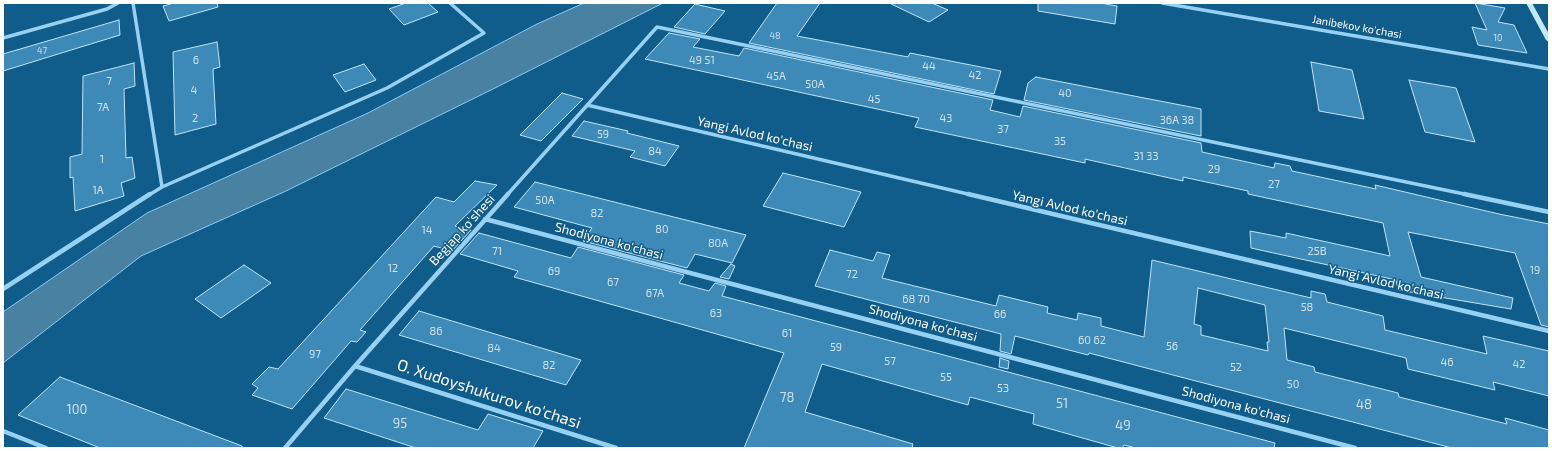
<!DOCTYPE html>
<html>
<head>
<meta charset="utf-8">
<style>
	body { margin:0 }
	#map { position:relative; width:1552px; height:451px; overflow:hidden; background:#105c8b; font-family:"Exo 2",sans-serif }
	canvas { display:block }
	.frame { position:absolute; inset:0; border:4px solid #fff; pointer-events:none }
</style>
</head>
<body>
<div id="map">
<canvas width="1552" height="451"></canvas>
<div class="frame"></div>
</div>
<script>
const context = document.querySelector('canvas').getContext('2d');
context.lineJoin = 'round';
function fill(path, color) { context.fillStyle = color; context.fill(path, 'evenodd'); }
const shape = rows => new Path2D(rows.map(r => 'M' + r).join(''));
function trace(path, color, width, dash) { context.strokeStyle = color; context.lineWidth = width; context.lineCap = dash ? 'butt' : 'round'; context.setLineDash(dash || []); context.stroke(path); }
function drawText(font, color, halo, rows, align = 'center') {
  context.font = font + ' "Exo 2",sans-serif'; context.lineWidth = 3; context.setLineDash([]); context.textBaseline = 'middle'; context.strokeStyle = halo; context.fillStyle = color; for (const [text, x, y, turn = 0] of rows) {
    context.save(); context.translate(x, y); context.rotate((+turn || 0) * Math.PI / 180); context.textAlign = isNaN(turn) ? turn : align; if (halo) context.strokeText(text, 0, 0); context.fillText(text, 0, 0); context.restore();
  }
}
const water = shape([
	[584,3,663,3,493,89,286,191,141,256,3,363,3,312,147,213,368,113,537,24,584,3]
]);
fill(water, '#4981a3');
trace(water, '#87cef6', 1);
const building = shape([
	[174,3,217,3,218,7,169,21,163,6,174,3],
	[406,3,428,3,438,12,404,25,389,9,406,3],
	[777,3,820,3,797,36,908,57,910,53,1001,71,994,94,749,43,777,3],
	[889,3,932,3,948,10,929,22,889,3],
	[1038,3,1100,3,1117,6,1115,24,1038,11,1038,3],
	[1475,3,1505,8,1498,22,1514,25,1527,53,1478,45,1472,27,1487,30,1475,3],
	[695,4,725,11,705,34,674,27,695,4],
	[119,20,120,35,3,71,3,54,119,20],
	[669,33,700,39,693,47,739,56,744,48,993,100,990,110,1020,117,1023,106,1201,143,1202,152,1274,168,1275,163,1290,166,1292,171,1376,189,1375,185,1499,214,1549,224,1549,327,1541,325,1515,253,1408,232,1421,277,1513,298,1511,309,1398,290,1396,280,1251,248,1250,231,1286,238,1286,233,1390,256,1383,223,1248,194,1248,191,1183,177,1183,181,1085,159,1085,163,915,127,919,118,645,59,669,33],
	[217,42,220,67,213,69,216,124,175,135,173,52,217,42],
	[1311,62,1352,70,1364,119,1319,111,1311,62],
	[134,63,135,86,124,89,126,158,132,157,135,178,121,183,124,196,75,211,73,177,70,178,70,157,82,154,83,76,134,63],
	[364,64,376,80,345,92,333,75,364,64],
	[1036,77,1201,109,1201,136,1024,100,1028,83,1036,77],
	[1409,80,1456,88,1475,142,1425,132,1409,80],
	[562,93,583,99,541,141,520,135,562,93],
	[584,121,628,131,627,133,679,146,665,166,630,157,635,151,572,136,584,121],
	[783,173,861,192,844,227,763,206,783,173],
	[475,181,497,185,455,226,471,230,452,251,434,246,360,330,366,332,357,342,351,341,292,409,252,395,258,388,252,384,269,367,278,369,436,197,454,202,475,181],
	[535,182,638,208,746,235,732,263,695,254,687,268,583,241,592,228,514,207,535,182],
	[479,233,571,258,578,247,684,275,679,283,709,291,715,283,726,286,722,296,1275,443,1274,448,1136,448,1124,445,1122,448,1118,448,1033,424,1034,414,970,397,968,405,822,364,805,412,913,444,912,448,744,448,784,353,514,277,518,271,460,254,479,233],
	[830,250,873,261,877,252,890,255,882,278,996,306,999,295,1048,307,1047,313,1077,320,1078,313,1101,318,1101,326,1144,337,1152,260,1311,298,1311,291,1325,294,1327,302,1383,316,1385,330,1487,354,1483,336,1549,351,1549,396,1493,382,1495,390,1408,369,1406,358,1284,328,1287,360,1314,367,1315,372,1398,393,1399,397,1507,424,1505,418,1549,430,1549,448,1452,448,1089,353,1088,355,1015,336,1011,354,1000,351,1001,334,815,286,830,250],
	[1198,288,1265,305,1269,342,1267,342,1268,351,1201,335,1201,326,1194,324,1198,288],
	[731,264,735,266,729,279,720,277,731,264],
	[244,265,271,283,221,318,195,299,244,265],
	[419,311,548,350,581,360,566,385,399,335,419,311],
	[1000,358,1009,361,1008,369,999,367,1000,358],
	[60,377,242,446,242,448,100,448,18,415,60,377],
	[346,389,478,430,488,414,543,431,533,448,416,448,324,418,346,389]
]);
fill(building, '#3d89b7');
trace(building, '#bde5fd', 1);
trace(shape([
	[133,3,162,187],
	[1162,3,1549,69],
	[3,38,107,9,118,3],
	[587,105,972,195],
	[149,195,162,187,387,88,484,33,450,3],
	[507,195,657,27,1469,195]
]), '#96d0f2', 3.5);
trace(shape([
	[968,194,1549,331],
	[1464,194,1549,212],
	[485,219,1355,448],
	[3,289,150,194],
	[355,366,616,448],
	[3,431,46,448],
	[285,448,355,366,508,194]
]), '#96d0f2', 4.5);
fill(shape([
	[1526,3,1532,3,1549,34,1549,42,1546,40,1526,3]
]), '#c5e7fc');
drawText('9px', '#cee2ed', null, [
	["48",775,36],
	["10",1498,38],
	["47",42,51]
]);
drawText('11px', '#fff', '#105c8b', [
	["Janibekov ko'chasi",1357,27,10]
]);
drawText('11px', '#cee2ed', null, [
	["6",196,60],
	["49 51",702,60],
	["44",929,66],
	["42",975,75],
	["45A",776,76],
	["7",109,81],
	["50A",815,84],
	["4",194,90],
	["40",1065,93],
	["45",874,99],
	["7A",103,107],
	["2",195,118],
	["43",946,118],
	["36A 38",1177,120],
	["37",1003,129],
	["59",603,134],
	["35",1060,141],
	["84",655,151],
	["31 33",1146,156],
	["1",102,159],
	["29",1214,169],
	["27",1274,184],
	["1A",98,190],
	["50A",545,200],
	["82",597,213],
	["80",662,229],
	["14",427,230],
	["80A",718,243],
	["71",497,251],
	["25B",1317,251],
	["12",393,268],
	["19",1535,270],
	["69",554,271],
	["72",852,274],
	["67",613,282],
	["67A",655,293],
	["68 70",916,299],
	["58",1307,307],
	["63",716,313],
	["66",1000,314],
	["86",436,331],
	["61",787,333],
	["60 62",1092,340],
	["56",1172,346],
	["59",836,347],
	["84",494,348],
	["97",315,354],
	["57",890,361],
	["46",1447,362],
	["42",1519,364],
	["82",549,365],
	["52",1236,367],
	["55",946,377],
	["50",1293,384],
	["53",1003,388]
]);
drawText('13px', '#fff', '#105c8b', [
	["Yangi Avlod ko'chasi",755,134,13],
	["Yangi Avlod ko'chasi",1070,208,13],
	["Begjap ko'shesi",462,230,-48],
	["Shodiyona ko'chasi",609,241,15],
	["Yangi Avlod ko'chasi",1386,282,13],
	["Shodiyona ko'chasi",923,323,15],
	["Shodiyona ko'chasi",1236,405,15]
]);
drawText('13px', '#cee2ed', null, [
	["78",787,398],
	["51",1062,404],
	["48",1364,405],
	["100",77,410],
	["95",400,424],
	["49",1123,426]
]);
drawText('16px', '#fff', '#105c8b', [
	["O. Xudoyshukurov ko'chasi",489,394,18]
]);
</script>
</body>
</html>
